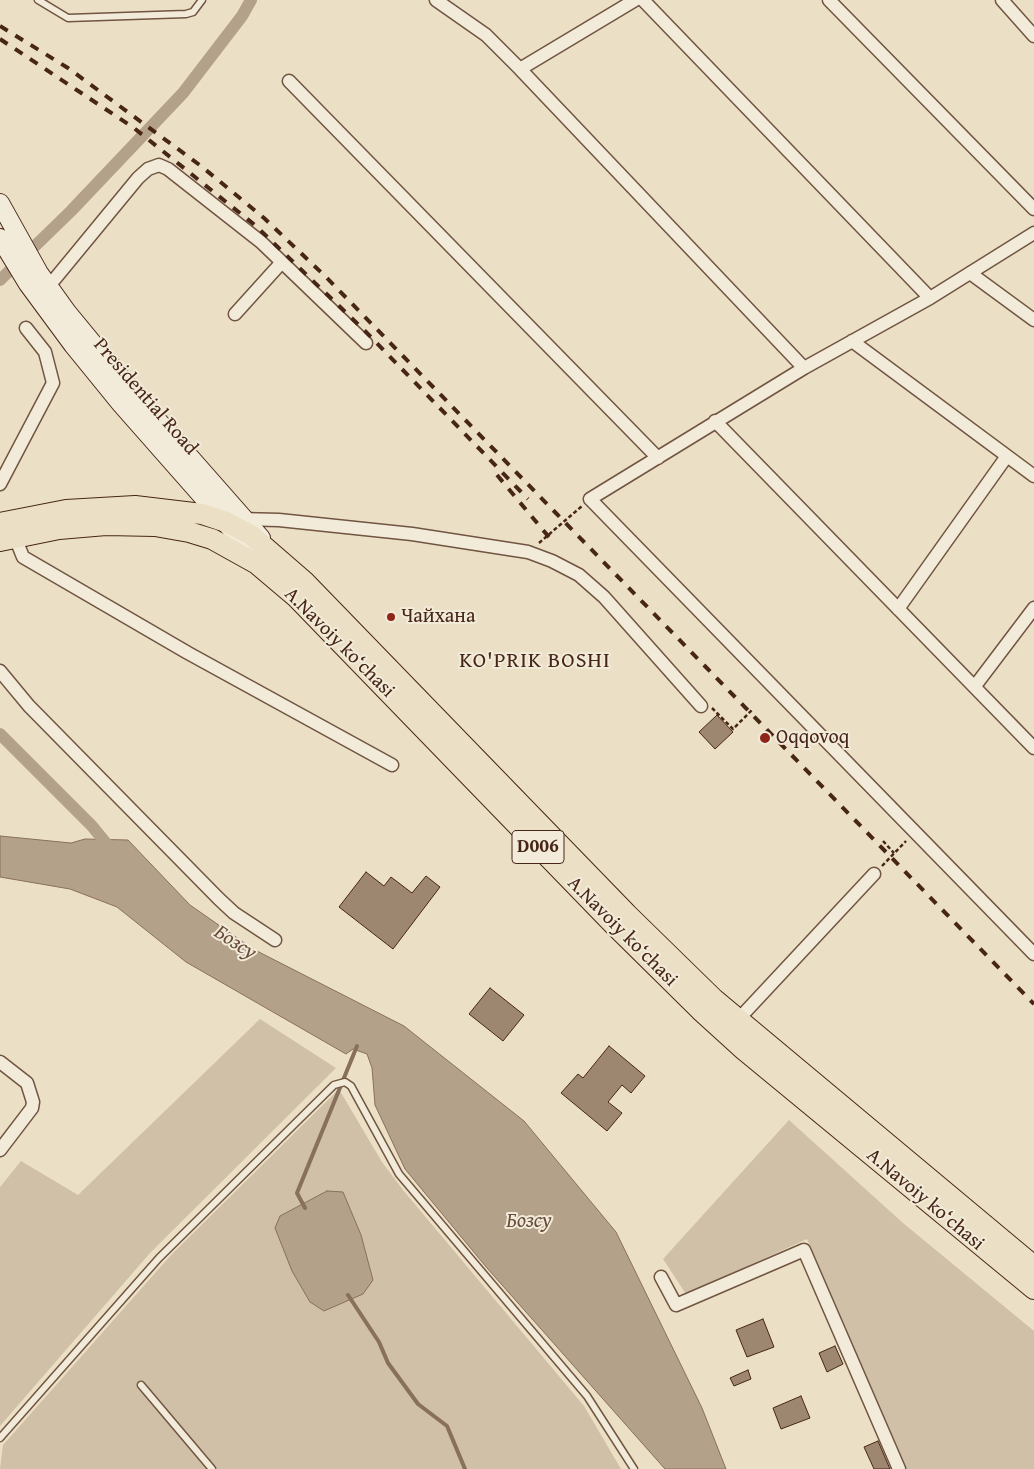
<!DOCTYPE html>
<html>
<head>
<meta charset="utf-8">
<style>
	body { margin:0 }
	canvas { display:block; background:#ebe0c5 }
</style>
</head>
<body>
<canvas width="1034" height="1469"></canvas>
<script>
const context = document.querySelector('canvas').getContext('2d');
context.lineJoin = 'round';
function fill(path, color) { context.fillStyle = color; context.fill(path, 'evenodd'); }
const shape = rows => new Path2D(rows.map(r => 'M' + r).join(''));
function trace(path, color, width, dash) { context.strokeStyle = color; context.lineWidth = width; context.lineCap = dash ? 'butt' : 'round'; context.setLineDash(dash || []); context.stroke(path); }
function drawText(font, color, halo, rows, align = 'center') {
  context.font = font + ' "Gentium Book Plus",serif'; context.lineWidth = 4; context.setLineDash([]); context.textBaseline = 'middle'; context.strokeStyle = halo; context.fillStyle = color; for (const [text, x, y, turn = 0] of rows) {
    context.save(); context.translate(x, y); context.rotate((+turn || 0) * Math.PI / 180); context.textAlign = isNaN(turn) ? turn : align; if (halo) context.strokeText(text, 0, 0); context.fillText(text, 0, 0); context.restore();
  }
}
fill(shape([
	[260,1019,336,1068,150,1253,0,1426,0,1187,21,1161,78,1195],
	[340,1091,382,1162,403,1190,584,1406,621,1469,0,1469,3,1445,171,1255,336,1092],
	[789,1120,903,1223,1034,1331,1034,1469,906,1469,807,1239,686,1294,663,1259]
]), '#cfc0a7');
const water = shape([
	[0,836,71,843,85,839,128,840,190,905,253,949,404,1026,524,1121,616,1232,702,1408,726,1469,665,1469,487,1268,405,1169,375,1105,372,1068,367,1054,353,1049,346,1054,186,962,117,907,70,889,0,877,0,836],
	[327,1191,343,1192,361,1235,373,1280,363,1294,324,1311,310,1302,292,1271,275,1228,280,1216,327,1191]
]);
fill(water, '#b4a18a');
trace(water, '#89705c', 1);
trace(shape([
	[305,1208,297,1193,357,1046],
	[348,1295,379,1342,388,1363,418,1404,447,1426,465,1469]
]), '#89705c', 4);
trace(shape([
	[0,280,71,211,183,93,242,16,251,0],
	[0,734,92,826,114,853]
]), '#b4a18a', 12);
const building = shape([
	[717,715,733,732,715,749,699,732,717,715],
	[366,872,384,886,391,877,412,893,426,876,440,887,393,949,339,907,366,872],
	[490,988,524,1015,503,1041,469,1014,490,988],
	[609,1046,645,1076,631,1093,622,1085,608,1102,622,1113,607,1131,561,1093,578,1074,583,1078,609,1046],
	[763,1319,774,1347,747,1357,736,1330,763,1319],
	[835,1346,843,1364,827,1372,819,1353,835,1346],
	[748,1370,751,1379,734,1386,730,1378,748,1370],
	[801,1396,810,1418,781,1429,773,1408,801,1396],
	[878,1441,890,1469,874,1469,864,1447,878,1441]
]);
fill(building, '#9d8771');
trace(building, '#482617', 1);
const lane = shape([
	[38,0,68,18,186,14,193,12,202,0],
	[141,1385,212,1469],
	[0,1438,159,1258,334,1085,345,1082,351,1086,399,1174,587,1396,634,1469]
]);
const street = shape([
	[436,0,486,35,520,69,804,368],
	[643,0,930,298],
	[829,0,1034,209],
	[1002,0,1034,36],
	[520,69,635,0],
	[289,81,658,458],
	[1034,233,930,298,804,368,590,499,1034,954],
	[970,273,1034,320],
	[49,286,138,178,148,169,159,165,168,169,261,242,366,343],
	[235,314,282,262],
	[852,341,1034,476],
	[715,421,1034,748],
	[0,484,53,383,45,352,26,328],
	[239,519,279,520,412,534,528,552,552,561,579,575,604,597,701,706],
	[15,537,23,557,188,653,392,765],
	[898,609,1007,456],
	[0,671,29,706,219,899,234,913,275,940],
	[975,686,1034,608],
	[734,1024,874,874],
	[0,1062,27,1083,33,1102,32,1108,0,1150],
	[661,1277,676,1305,804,1250,899,1469]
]);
const secondary = shape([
	[0,203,39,273,67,312,137,397,261,538],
	[0,238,28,284,73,345,121,404,262,564]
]);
const primary = shape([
	[0,523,66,510,135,506,202,514,226,522,251,535,304,581,627,914,714,999,1034,1266],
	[0,541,59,529,106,525,155,526,189,532,212,539,257,564,296,597,613,924,700,1010,744,1050,1034,1289]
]);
trace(lane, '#715442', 9);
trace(street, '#715442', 15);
trace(secondary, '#482617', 20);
trace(primary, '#482617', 22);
trace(shape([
	[539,543,582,506],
	[712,708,733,729,752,710],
	[883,841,894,853],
	[882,866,906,841]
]), '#482617', 2.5, [4, 2.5]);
trace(lane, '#f2ebd9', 6);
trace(street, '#f2ebd9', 12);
trace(secondary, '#f2ebd9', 18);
trace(primary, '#ebe0c5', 20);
trace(shape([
	[0,26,68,68,201,166,264,218,326,277,1034,1004],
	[0,39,134,128,256,226,366,332,528,499],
	[497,475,553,542]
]), '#482617', 4, [9, 9]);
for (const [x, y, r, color] of [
	[391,617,5,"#8f2418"],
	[765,738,6,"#8f2418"]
]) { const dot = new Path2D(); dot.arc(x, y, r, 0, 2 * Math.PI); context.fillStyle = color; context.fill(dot); trace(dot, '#f2ebd9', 2); }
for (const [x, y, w] of [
	[538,847,52]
]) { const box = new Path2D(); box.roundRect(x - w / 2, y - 16.5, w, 33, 4); context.fillStyle = '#f2ebd9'; context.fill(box); trace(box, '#482617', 1); }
drawText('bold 19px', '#482617', null, [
	["D006",538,847]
]);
drawText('20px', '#482617', '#f2ebd9', [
	["Presidential Road",145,397,49],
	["A.Navoiy ko‘chasi",339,643,45],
	["A.Navoiy ko‘chasi",622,932,45],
	["A.Navoiy ko‘chasi",925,1200,40]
]);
drawText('20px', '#482617', '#f2ebd9', [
	["Чайхана",401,617],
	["Oqqovoq",776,738]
], 'left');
drawText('italic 21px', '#684b3a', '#f2ebd9', [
	["Бозсу",235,943,33],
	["Бозсу",529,1222]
]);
context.letterSpacing = '1px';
drawText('22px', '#482617', '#f2ebd9', [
	["KO'PRIK BOSHI",535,661]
]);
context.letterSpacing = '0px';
</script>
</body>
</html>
